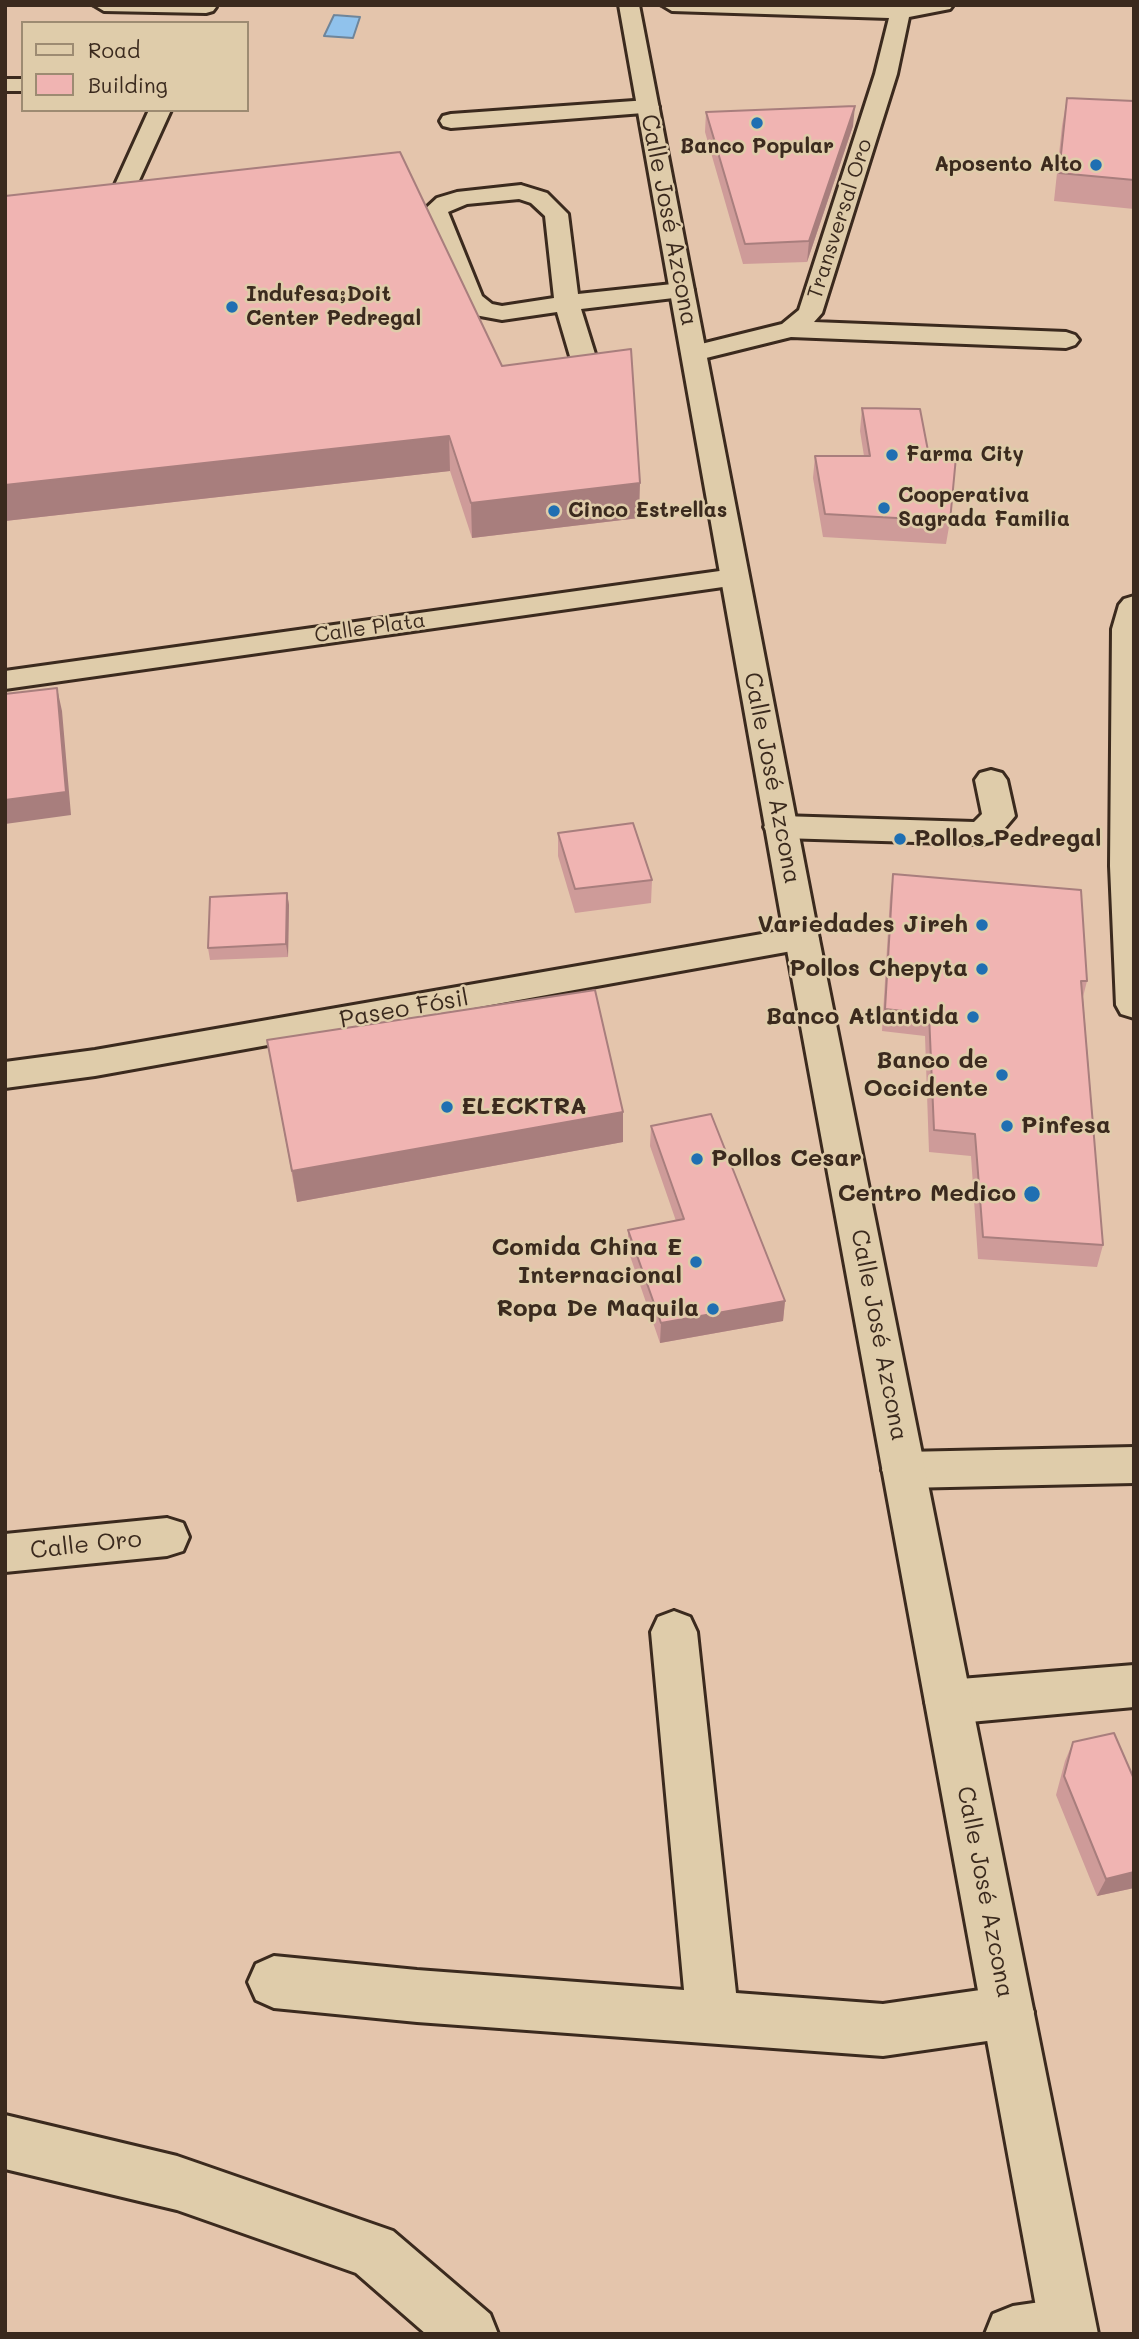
<!DOCTYPE html>
<html>
<head>
<meta charset="utf-8">
<style>
	body { margin:0 }
	#map { position:relative; width:1139px; height:2339px; overflow:hidden; background:#e4c5ac; font-family:Mali,sans-serif }
	canvas { display:block }
	.frame { position:absolute; inset:0; border:7px solid #3b2a1e; pointer-events:none }
	.legend { position:absolute; left:21px; top:21px; width:228px; height:91px; box-sizing:border-box; background:#dfccaa; border:2px solid #9d8b72; margin:0; padding:9px 12px; list-style:none; font-size:21px; color:#3b2a1e }
	.legend li { display:flex; align-items:center; gap:14px; height:35px }
	.legend b { width:35px; border:2px solid #9d8b72 }
</style>
</head>
<body>
<div id="map">
<canvas width="1139" height="2339"></canvas>
<div class="frame"></div>
<ul class="legend">
<li><b style="height:9px;background:#dfccaa"></b>Road</li>
<li><b style="height:19px;background:#f0b4b2"></b>Building</li>
</ul>
</div>
<script>
const context = document.querySelector('canvas').getContext('2d');
context.lineJoin = 'round';
function fill(path, color) { context.fillStyle = color; context.fill(path, 'evenodd'); }
const shape = rows => new Path2D(rows.map(r => 'M' + r).join(''));
function trace(path, color, width, dash) { context.strokeStyle = color; context.lineWidth = width; context.lineCap = dash ? 'butt' : 'round'; context.setLineDash(dash || []); context.stroke(path); }
function drawText(font, color, halo, rows, align = 'center') {
  context.font = font + ' Mali,sans-serif'; context.lineWidth = 5; context.setLineDash([]); context.textBaseline = 'middle'; context.strokeStyle = halo; context.fillStyle = color; for (const [text, x, y, turn = 0] of rows) {
    context.save(); context.translate(x, y); context.rotate((+turn || 0) * Math.PI / 180); context.textAlign = isNaN(turn) ? turn : align; if (halo) context.strokeText(text, 0, 0); context.fillText(text, 0, 0); context.restore();
  }
}
const water = shape([
	[334,15,360,17,353,38,324,36,334,15]
]);
fill(water, '#90c2ec');
trace(water, '#6e859a', 2);
const minor = shape([
	[94,5,215,5,216,7,213,11,206,13,104,11,94,5],
	[662,5,953,5,950,9,909,17,897,74,822,313,814,322,1066,332,1075,335,1079,340,1075,345,1066,348,791,337,694,361,685,358,681,353,685,348,782,324,799,310,875,74,889,18,672,11,662,5],
	[5,79,23,79,23,91,5,91,5,79],
	[648,100,656,102,659,107,656,112,451,128,443,126,440,121,443,116,451,114,648,100],
	[149,110,171,110,126,209,5,228,5,214,109,198,149,110],
	[521,185,547,193,568,214,578,294,682,283,691,285,694,290,691,295,682,297,581,309,600,370,596,375,587,378,578,375,574,370,557,312,502,320,475,315,459,299,424,210,437,198,457,192,521,185],
	[519,199,531,203,545,216,554,298,502,306,492,304,482,296,448,212,467,204,519,199],
	[734,569,744,572,749,578,744,584,5,689,5,671,734,569],
	[1134,596,1134,1018,1121,1014,1116,1005,1110,866,1112,629,1119,605,1124,599,1134,596],
	[991,770,1002,773,1007,780,1015,816,994,841,982,844,781,838,769,835,764,827,769,819,781,816,974,822,982,814,975,780,980,773,991,770],
	[802,927,814,931,819,939,814,947,95,1076,5,1088,5,1062,95,1050,802,927],
	[1134,1447,1134,1483,904,1488,889,1483,882,1470,889,1457,904,1452,1134,1447],
	[167,1518,183,1523,189,1537,183,1551,167,1556,5,1572,5,1534,167,1518],
	[674,1611,690,1617,697,1632,736,1993,883,2004,1008,1986,1026,1994,1034,2012,1026,2030,1008,2038,883,2056,417,2022,274,2008,256,2000,248,1982,256,1964,274,1956,417,1970,684,1990,651,1632,658,1617,674,1611],
	[1134,1665,1134,1707,948,1724,931,1717,925,1702,931,1687,948,1680,1134,1665],
	[5,2115,177,2156,393,2231,490,2314,498,2334,426,2334,356,2273,177,2210,5,2169,5,2115],
	[1068,2298,1088,2306,1096,2326,1093,2334,985,2334,993,2314,1013,2306,1068,2298]
]);
const major = shape([
	[619,5,639,5,819,939,1098,2334,1041,2334,785,939,619,5]
]);
trace(minor, '#3b2a1e', 6);
trace(major, '#3b2a1e', 6);
fill(minor, '#dfccaa');
fill(major, '#dfccaa');
fill(shape([
	[1067,98,1134,101,1134,209,1054,201,1062,126],
	[706,112,853,126,807,262,743,264,705,132],
	[502,366,639,518,472,538,450,471,5,521],
	[862,408,929,456,950,521,946,544,823,537,813,478,815,456,864,456,860,431],
	[558,833,652,880,651,903,575,913,558,856],
	[893,874,1087,981,1083,997,1103,1245,1097,1267,978,1259,971,1156,929,1152,925,1036,882,1031,890,897],
	[287,893,289,905,288,957,210,960,208,948],
	[267,1040,623,1112,623,1142,297,1202],
	[651,1126,785,1301,783,1321,660,1343,628,1250,628,1230,676,1221,650,1146],
	[1073,1742,1134,1779,1134,1888,1097,1896,1056,1795,1065,1761]
]), '#ce9b99');
fill(shape([
	[855,106,853,126,807,262,809,241],
	[449,436,450,471,5,521,5,485],
	[640,483,639,518,472,538,471,503],
	[57,688,62,711,71,815,5,824,5,800],
	[287,893,289,905,288,957,286,944],
	[623,1112,623,1142,297,1202,292,1171],
	[785,1301,783,1321,660,1343,661,1323],
	[1134,1872,1134,1888,1097,1896,1106,1879]
]), '#a87e7d');
const building = shape([
	[1067,98,1134,101,1134,180,1059,173,1067,98],
	[855,106,809,241,745,244,706,112,855,106],
	[400,152,502,366,631,349,640,483,471,503,449,436,5,485,5,196,400,152],
	[862,408,920,409,929,456,956,457,950,521,825,514,815,456,870,456,862,408],
	[57,688,66,792,5,800,5,694,57,688],
	[633,823,652,880,575,889,558,833,633,823],
	[893,874,1081,890,1087,981,1081,981,1103,1245,983,1237,975,1134,934,1130,929,1014,885,1009,893,874],
	[287,893,286,944,208,948,210,897,287,893],
	[595,990,623,1112,292,1171,267,1040,595,990],
	[711,1114,785,1301,661,1323,628,1230,684,1219,651,1126,711,1114],
	[1114,1733,1134,1779,1134,1872,1106,1879,1064,1776,1073,1742,1114,1733]
]);
fill(building, '#f0b4b2');
trace(building, '#a87e7d', 2);
for (const [x, y, r, color] of [
	[757,123,7,"#1f6fb2"],
	[1096,165,7,"#1f6fb2"],
	[232,307,7,"#1f6fb2"],
	[892,455,7,"#1f6fb2"],
	[884,508,7,"#1f6fb2"],
	[554,511,7,"#1f6fb2"],
	[900,839,7,"#1f6fb2"],
	[982,925,7,"#1f6fb2"],
	[982,969,7,"#1f6fb2"],
	[973,1017,7,"#1f6fb2"],
	[1002,1075,7,"#1f6fb2"],
	[447,1107,7,"#1f6fb2"],
	[1007,1126,7,"#1f6fb2"],
	[697,1159,7,"#1f6fb2"],
	[1032,1194,9,"#1f6fb2"],
	[696,1262,7,"#1f6fb2"],
	[713,1309,7,"#1f6fb2"]
]) { const dot = new Path2D(); dot.arc(x, y, r, 0, 2 * Math.PI); context.fillStyle = color; context.fill(dot); trace(dot, '#dfccaa', 2.5); }
drawText('bold 21px', '#3b2a1e', '#dfccaa', [
	["Banco Popular",757,147,"center"],
	["Aposento Alto",1082,165,"right"],
	["Indufesa;Doit",246,295],
	["Center Pedregal",246,319],
	["Farma City",906,455],
	["Cooperativa",898,496],
	["Sagrada Familia",898,520],
	["Cinco Estrellas",568,511]
], 'left');
drawText('21px', '#3b2a1e', '#dfccaa', [
	["Transversal Oro",840,219,-72],
	["Calle Plata",370,628,-8]
]);
drawText('24px', '#3b2a1e', '#dfccaa', [
	["Calle José Azcona",669,220,79],
	["Calle José Azcona",772,778,79],
	["Paseo Fósil",404,1009,-10],
	["Calle José Azcona",879,1335,79],
	["Calle Oro",86,1545,-6],
	["Calle José Azcona",985,1892,79]
]);
drawText('bold 24px', '#3b2a1e', '#dfccaa', [
	["Pollos Pedregal",914,839,"left"],
	["Variedades Jireh",968,925],
	["Pollos Chepyta",968,969],
	["Banco Atlantida",959,1017],
	["Banco de",988,1061],
	["Occidente",988,1089],
	["ELECKTRA",461,1107,"left"],
	["Pinfesa",1021,1126,"left"],
	["Pollos Cesar",711,1159,"left"],
	["Centro Medico",1016,1194],
	["Comida China E",682,1248],
	["Internacional",682,1276],
	["Ropa De Maquila",699,1309]
], 'right');
</script>
</body>
</html>
